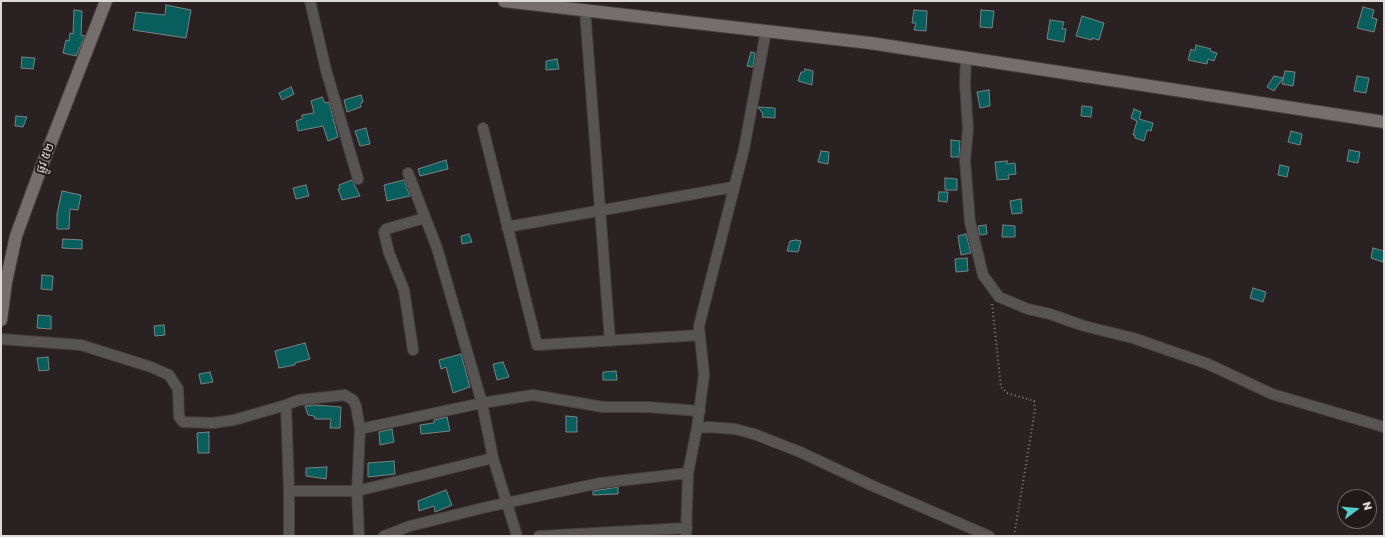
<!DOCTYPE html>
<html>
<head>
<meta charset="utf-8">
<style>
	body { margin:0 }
	#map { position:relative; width:1385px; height:537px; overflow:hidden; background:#2a2222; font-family:"Golos Text",sans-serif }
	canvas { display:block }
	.frame { position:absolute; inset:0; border:2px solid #ded8d8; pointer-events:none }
	.north { position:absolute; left:1337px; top:489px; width:40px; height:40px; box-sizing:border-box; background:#201918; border:1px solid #6c6565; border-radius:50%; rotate:74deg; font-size:11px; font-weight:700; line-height:16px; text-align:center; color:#ded8d8 }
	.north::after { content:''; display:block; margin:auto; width:14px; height:18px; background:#53cdcb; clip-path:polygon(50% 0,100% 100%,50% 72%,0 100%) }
</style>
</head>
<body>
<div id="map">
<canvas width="1385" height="537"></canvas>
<div class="frame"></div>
<div class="north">N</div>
</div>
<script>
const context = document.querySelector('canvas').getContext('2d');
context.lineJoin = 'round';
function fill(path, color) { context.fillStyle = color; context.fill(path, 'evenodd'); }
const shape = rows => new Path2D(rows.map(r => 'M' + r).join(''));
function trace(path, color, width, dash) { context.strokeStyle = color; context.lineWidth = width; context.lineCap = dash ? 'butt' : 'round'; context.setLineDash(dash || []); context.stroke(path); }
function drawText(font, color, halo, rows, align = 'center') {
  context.font = font + ' "Golos Text","Noto Sans Khmer",sans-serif'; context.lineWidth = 4; context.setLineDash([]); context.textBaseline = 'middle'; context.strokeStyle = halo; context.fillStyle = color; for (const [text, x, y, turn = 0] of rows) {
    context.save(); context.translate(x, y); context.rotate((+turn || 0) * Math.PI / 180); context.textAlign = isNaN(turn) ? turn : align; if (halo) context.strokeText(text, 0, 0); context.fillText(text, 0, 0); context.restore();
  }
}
const building = shape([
	[166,5,191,10,186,38,133,30,136,12,165,15,166,5],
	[1363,7,1374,10,1372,18,1377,19,1374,32,1357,28,1363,7],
	[74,10,82,11,81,35,85,36,76,56,63,53,66,40,69,41,70,33,73,34,74,10],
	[914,10,927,11,926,31,914,30,916,23,912,23,914,10],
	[981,10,994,11,992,28,980,27,981,10],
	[1082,16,1104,23,1099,40,1092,38,1092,40,1076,36,1082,16],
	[1050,20,1064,22,1062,29,1066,29,1064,42,1047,39,1050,20],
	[1196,45,1211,49,1210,51,1217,53,1214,61,1208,59,1207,64,1188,60,1191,49,1195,51,1196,45],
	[751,52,755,53,753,67,747,66,751,52],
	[22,57,35,58,33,69,21,68,22,57],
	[557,59,559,69,546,70,546,61,557,59],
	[805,69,813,71,812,85,798,81,801,72,804,72,805,69],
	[1285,71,1295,72,1293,86,1282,84,1285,71],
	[1274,76,1283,78,1274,91,1267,87,1274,76],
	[1357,76,1369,78,1366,93,1354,91,1357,76],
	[291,87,294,94,282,100,279,93,291,87],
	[989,90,990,106,980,108,977,92,989,90],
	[361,95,363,102,360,104,361,107,347,112,344,100,361,95],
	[322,97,325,103,329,102,338,137,328,141,323,126,298,131,296,121,302,119,302,115,314,113,311,101,322,97],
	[1082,106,1092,107,1091,117,1081,116,1082,106],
	[758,107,775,108,775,118,762,117,763,114,758,107],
	[1134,109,1141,112,1139,119,1153,123,1151,131,1147,130,1144,141,1135,138,1135,135,1133,135,1137,121,1131,118,1134,109],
	[16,116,27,117,23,127,15,126,16,116],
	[366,128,370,144,360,146,355,131,366,128],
	[1291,131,1302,134,1300,145,1288,142,1291,131],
	[951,140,960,141,959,157,951,157,951,140],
	[1349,150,1360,152,1358,163,1347,161,1349,150],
	[821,151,829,152,828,164,818,162,821,151],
	[446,160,448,169,420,176,418,169,446,160],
	[1007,161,1007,164,1015,163,1016,174,1008,175,1009,179,997,180,995,162,1007,161],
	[1280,165,1289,167,1287,177,1278,175,1280,165],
	[945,178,957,179,957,190,945,190,945,178],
	[352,180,360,196,342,200,338,189,340,188,339,185,352,180],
	[404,180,410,196,387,201,384,185,404,180],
	[306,185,309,196,296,199,293,188,306,185],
	[62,191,81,195,78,210,70,209,69,229,57,229,57,214,62,191],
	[939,192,948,192,947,202,938,201,939,192],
	[1021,199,1022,213,1012,214,1010,201,1021,199],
	[986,225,987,234,980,235,978,226,986,225],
	[1003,225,1015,226,1015,237,1002,237,1003,225],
	[469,234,472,242,462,244,461,236,469,234],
	[966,234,971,253,961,255,958,236,966,234],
	[63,239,82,240,82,249,62,248,63,239],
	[796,240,801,241,798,252,787,251,790,241,796,240],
	[1373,248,1384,251,1383,262,1371,258,1373,248],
	[967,258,968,271,956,272,955,259,967,258],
	[42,275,53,276,52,290,41,289,42,275],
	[1253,288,1266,292,1263,302,1250,298,1253,288],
	[38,315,51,316,51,329,37,328,38,315],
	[164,325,165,335,155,336,154,326,164,325],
	[305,343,310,359,295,363,295,365,279,368,275,351,305,343],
	[461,354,470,387,453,393,446,367,441,369,439,360,461,354],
	[48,357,49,370,39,371,37,358,48,357],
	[503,362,509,377,497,380,493,364,503,362],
	[616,371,617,380,603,380,603,372,616,371],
	[210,372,213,382,201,384,199,374,210,372],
	[315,405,341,407,340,428,330,428,331,419,315,419,314,416,308,415,305,406,315,405],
	[566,416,577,417,577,432,566,432,566,416],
	[447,417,450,431,421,434,420,425,434,423,434,420,447,417],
	[392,429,394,442,380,445,379,432,392,429],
	[209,432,209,453,198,453,197,433,209,432],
	[394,461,395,474,368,477,368,463,394,461],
	[327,467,326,479,306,476,306,468,327,467],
	[618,487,618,494,593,495,593,491,618,487],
	[446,490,452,505,435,512,434,506,419,511,418,501,446,490]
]);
fill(building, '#085e5d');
trace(building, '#798383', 1);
const street = shape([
	[310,1,326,70,358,179],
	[585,10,610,341],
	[766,31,744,149,699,326,704,375,697,428,709,427,735,429,754,434,800,452,873,486,989,536],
	[966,57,965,84,968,129,965,160,970,222,983,275,999,297,1028,309,1050,314,1084,326,1133,338,1208,364,1272,394,1384,427],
	[483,128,537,345,700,335],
	[408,173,437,248,482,403,493,458,517,536],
	[507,227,733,187],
	[1,339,81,345,151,367,169,375,178,389,179,417,183,422,213,423,234,420,286,405,289,491,357,491,493,458],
	[413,350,404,290,389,253,384,232,386,229,425,218],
	[286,405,299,400,345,395,353,400,356,406,360,429,357,491,359,536],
	[360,429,482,403,533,395,603,407,647,407,700,411],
	[289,491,289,536],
	[384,536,410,526,487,507,600,483,688,473],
	[539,536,687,528],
	[686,536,688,473,697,428]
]);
const secondary = shape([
	[504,1,870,43,1384,122],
	[1,320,6,282,16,236,41,168,106,1]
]);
trace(street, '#473f3f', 12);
trace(secondary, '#473f3f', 14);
trace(shape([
	[992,304,1001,387,1007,393,1034,401,1035,410,1014,536]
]), '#888181', 2, [1, 3]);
trace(street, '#585453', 10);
trace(secondary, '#756e6d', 12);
drawText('12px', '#ded8d8', '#201918', [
	["ផ្លូវ ៥២",45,158,-69]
]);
</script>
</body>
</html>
